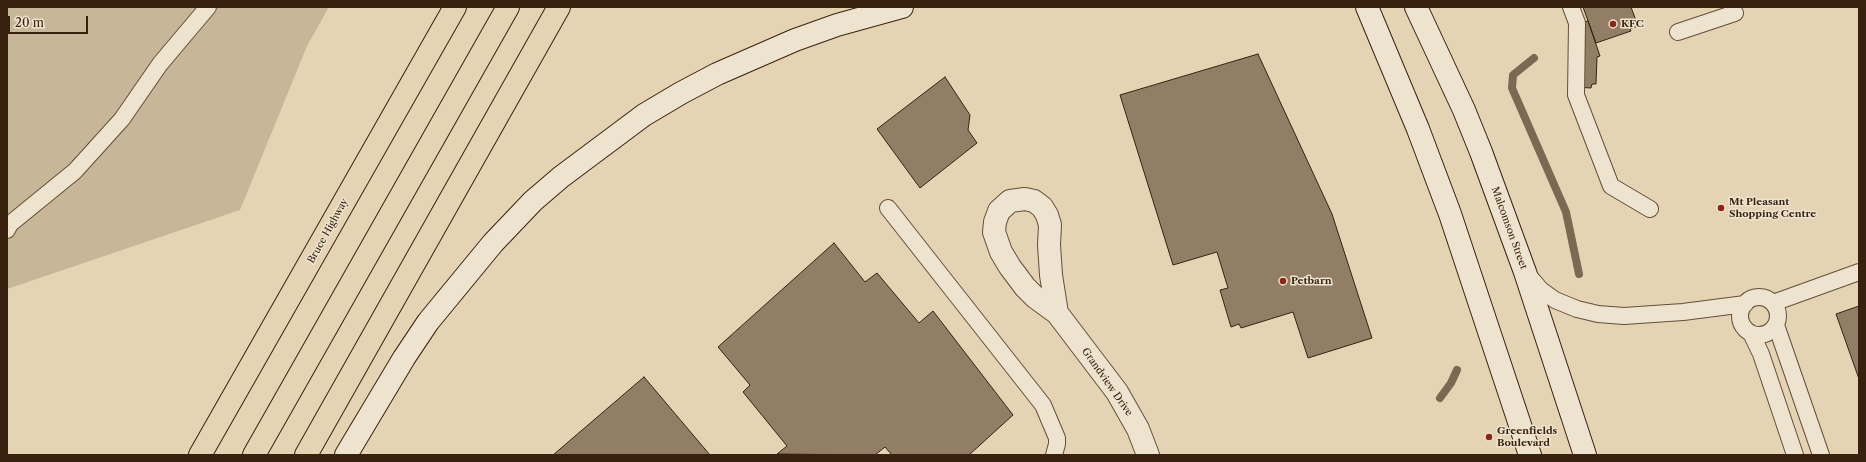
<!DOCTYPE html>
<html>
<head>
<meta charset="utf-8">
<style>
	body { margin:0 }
	#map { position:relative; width:1866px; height:462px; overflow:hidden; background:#e4d4b4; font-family:"Libre Caslon Text",serif }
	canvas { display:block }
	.frame { position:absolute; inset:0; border:8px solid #392110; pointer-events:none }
	.scale { position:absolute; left:8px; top:16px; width:80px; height:18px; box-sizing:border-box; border:2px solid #392110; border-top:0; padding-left:5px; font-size:12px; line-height:14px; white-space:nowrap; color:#392110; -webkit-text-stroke:3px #ede3ce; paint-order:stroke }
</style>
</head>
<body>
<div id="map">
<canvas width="1866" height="462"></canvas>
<div class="frame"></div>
<div class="scale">20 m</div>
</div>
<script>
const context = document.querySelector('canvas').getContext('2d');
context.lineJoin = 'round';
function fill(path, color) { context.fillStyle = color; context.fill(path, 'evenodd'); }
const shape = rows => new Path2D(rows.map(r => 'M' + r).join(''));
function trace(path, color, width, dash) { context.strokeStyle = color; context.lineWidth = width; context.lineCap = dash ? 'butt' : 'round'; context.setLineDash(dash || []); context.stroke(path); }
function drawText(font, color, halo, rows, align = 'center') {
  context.font = font + ' "Libre Caslon Text",serif'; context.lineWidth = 3; context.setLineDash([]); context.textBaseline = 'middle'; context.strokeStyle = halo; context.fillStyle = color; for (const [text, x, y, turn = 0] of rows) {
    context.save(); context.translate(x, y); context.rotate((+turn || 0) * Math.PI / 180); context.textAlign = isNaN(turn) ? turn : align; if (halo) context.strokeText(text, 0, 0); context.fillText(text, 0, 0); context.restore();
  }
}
fill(shape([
	[7,7,329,7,307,46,240,210,7,289]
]), '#c7b698');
trace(shape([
	[1534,58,1513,75,1512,88,1566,212,1579,274],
	[1440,398,1451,383,1457,370]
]), '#7d6851', 8);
const building = shape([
	[1583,7,1631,7,1638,26,1630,29,1631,31,1596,43,1583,7],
	[1588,21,1600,56,1597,57,1596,84,1592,84,1591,88,1576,87,1585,22,1588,21],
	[1258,54,1332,214,1372,338,1308,358,1293,312,1241,328,1239,324,1231,327,1220,290,1228,288,1217,252,1173,265,1120,95,1258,54],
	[945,77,970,115,968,130,977,143,920,188,877,129,945,77],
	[834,243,865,282,877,273,919,323,933,311,1013,415,969,455,892,455,885,447,875,455,777,454,787,446,743,392,750,385,718,347,834,243],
	[1859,306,1859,379,1836,314,1859,306],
	[644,377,710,455,553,455,644,377]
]);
fill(building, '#927e65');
trace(building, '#392110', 1);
const lane = shape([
	[1571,7,1577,23,1576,95,1611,186,1650,209],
	[1678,32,1735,13],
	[888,208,1043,405,1057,438,1057,444,1054,455],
	[7,230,10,224,75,171,122,119,160,64,208,7],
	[1529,276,1541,290,1555,300,1577,309,1598,314,1624,316,1683,312,1745,304],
	'1740 316a19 19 0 1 1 38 0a19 19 0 1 1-38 0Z',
	[1773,303,1859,272],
	[1776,325,1821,455],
	[1751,333,1761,354,1795,455]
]);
const street = shape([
	[1057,313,1051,275,1049,245,1050,225,1047,215,1042,207,1034,201,1025,199,1010,201,999,211,995,222,994,232,1001,252,1010,267,1025,287,1035,297,1057,313,1117,392,1138,429,1148,455]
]);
const secondary = shape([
	[1367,7,1418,129,1450,214,1530,455],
	[1416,7,1464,110,1481,152,1525,272,1585,455],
	[346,455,404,358,428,322,493,243,533,201,561,177,644,115,681,93,717,74,795,40,837,25,902,7]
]);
const highway = shape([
	[200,455,455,7],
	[254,455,508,7],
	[306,455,559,7]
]);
trace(lane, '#644e39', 18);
trace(street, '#644e39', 24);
trace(secondary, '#392110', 24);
trace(highway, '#392110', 24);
trace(lane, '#ede3ce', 16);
trace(street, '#ede3ce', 22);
trace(secondary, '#ede3ce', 22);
trace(highway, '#e4d4b4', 22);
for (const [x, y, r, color] of [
	[1613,24,4,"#8f2418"],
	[1721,208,4,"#8f2418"],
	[1283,281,4,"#8f2418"],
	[1489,437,4,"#8f2418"]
]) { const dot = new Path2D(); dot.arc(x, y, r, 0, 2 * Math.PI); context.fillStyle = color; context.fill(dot); trace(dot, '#ede3ce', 1.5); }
drawText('bold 10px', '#392110', '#ede3ce', [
	["KFC",1621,24],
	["Mt Pleasant",1729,202],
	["Shopping Centre",1729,214],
	["Petbarn",1291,281],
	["Greenfields",1497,431],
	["Boulevard",1497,443]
], 'left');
drawText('10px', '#392110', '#ede3ce', [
	["Malcomson Street",1509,228,70],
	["Bruce Highway",328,231,-61],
	["Grandview Drive",1107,382,55]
]);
</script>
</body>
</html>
